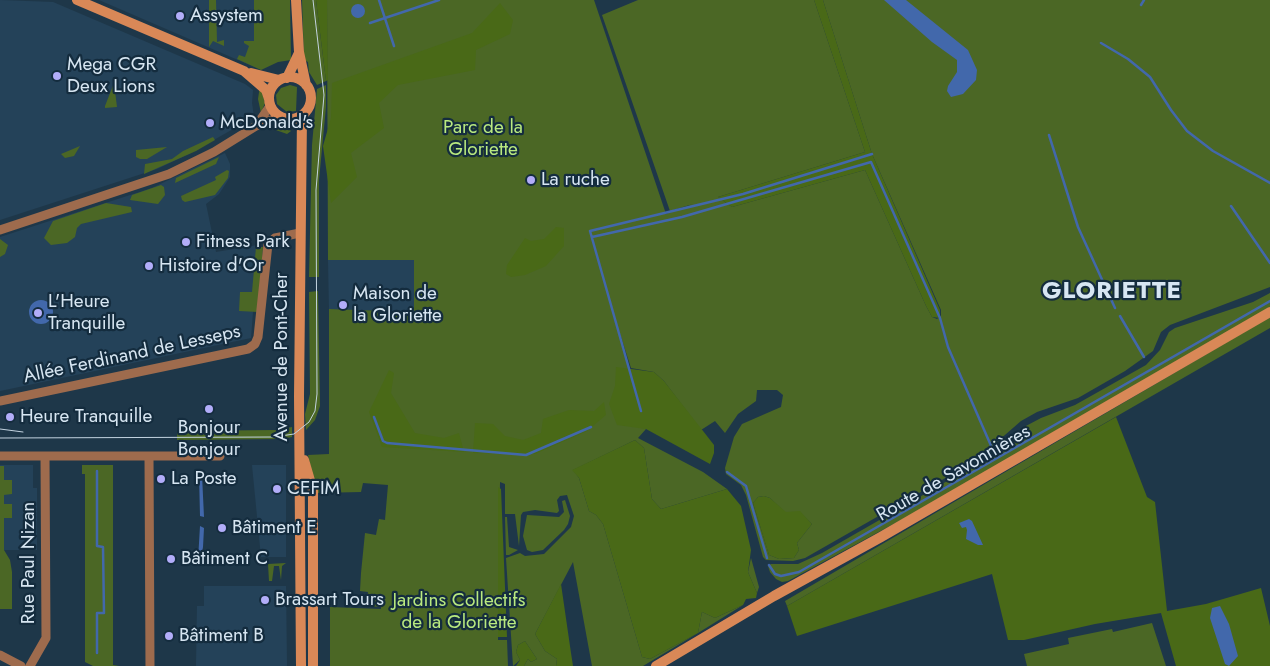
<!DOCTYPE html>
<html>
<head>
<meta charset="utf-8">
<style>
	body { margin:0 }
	canvas { display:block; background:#1e3749 }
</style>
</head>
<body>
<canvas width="1270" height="666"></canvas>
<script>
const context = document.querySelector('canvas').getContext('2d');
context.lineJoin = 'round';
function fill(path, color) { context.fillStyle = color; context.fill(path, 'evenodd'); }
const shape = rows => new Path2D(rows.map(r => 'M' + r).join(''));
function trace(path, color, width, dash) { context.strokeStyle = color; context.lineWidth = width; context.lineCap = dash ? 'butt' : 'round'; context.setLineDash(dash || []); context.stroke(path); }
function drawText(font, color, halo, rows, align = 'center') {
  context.font = font + ' Jost,sans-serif'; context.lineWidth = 4.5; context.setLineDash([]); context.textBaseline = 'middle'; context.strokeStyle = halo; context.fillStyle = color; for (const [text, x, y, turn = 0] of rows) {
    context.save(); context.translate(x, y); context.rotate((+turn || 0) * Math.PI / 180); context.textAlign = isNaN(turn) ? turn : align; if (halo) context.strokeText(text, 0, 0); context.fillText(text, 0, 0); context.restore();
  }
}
fill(shape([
	[0,0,53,2,245,84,253,90,252,103,254,117,191,153,157,169,0,220],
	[99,0,258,0,257,68,231,57],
	[225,153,230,164,230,177,219,194,206,204,216,252,258,245,251,338,0,391,0,237,152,188],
	[328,260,414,260,414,313,329,309],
	[0,465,33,465,33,488,37,488,37,550,0,550],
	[252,465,286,465,286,557,261,557],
	[204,586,286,586,287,666,196,666,197,606,204,606]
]), '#244259');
fill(shape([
	[209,0,216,0,217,42,224,40,224,46,213,41,209,47],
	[254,0,290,0,291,60,278,62,261,70,237,59,239,55,245,57,249,46,244,43,244,41,254,41],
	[302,0,316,0,326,81,317,85,309,72,308,62,304,60],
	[327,0,594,0,666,214,693,204,670,211,602,15,638,0,814,0,865,152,718,197,732,207,865,170,926,306,932,317,937,319,941,316,941,310,872,154,823,0,1270,0,1270,287,1170,325,1161,332,1153,351,1125,371,1078,398,1037,412,1021,421,975,461,805,558,793,561,766,560,763,557,746,495,741,485,726,474,725,468,734,437,742,424,781,407,783,395,777,390,757,390,756,401,738,414,725,433,715,421,701,430,664,381,654,372,631,368,613,312,646,429,638,438,703,472,727,489,661,509,652,499,644,448,635,440,573,470,579,478,589,511,596,515,603,524,642,657,650,659,698,633,702,612,715,618,743,605,698,633,643,666,592,666,573,562,535,634,545,651,557,659,556,666,524,666,528,659,531,662,537,659,525,641,518,645,516,652,520,660,513,666,506,558,520,553,525,556,544,554,571,527,574,516,567,495,560,496,557,500,559,511,557,513,535,510,523,512,521,515,519,546,515,514,505,514,505,484,500,482,498,640,507,640,508,666,330,666,330,607,381,609,381,607,366,606,368,592,360,591,361,573,365,533,376,535,379,519,385,520,388,485,363,483,361,492,316,493,308,455,329,454,329,309,414,312,414,260,328,260],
	[764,496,770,498,786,513,800,512,812,524,797,543,799,550,794,558,779,559,769,555,753,503,758,497],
	[114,83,117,107,105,108,105,106],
	[290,85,297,87,296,111,287,112,277,104,276,95,281,88],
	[326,85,326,107,319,180,319,277,309,277,312,145,317,89],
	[260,86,265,103,261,113,258,99],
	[280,123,285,125,291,131,287,134,273,129,267,124],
	[213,137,215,140,196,151,144,174,145,164,172,159,183,151],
	[80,146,74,156,65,158,61,154],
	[167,147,147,159,140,159,136,157,136,150],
	[219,157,216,164,175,183,176,178],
	[227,170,229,171,228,178,215,195,185,202,182,200,181,196,216,180,215,177],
	[161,185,164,187,165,195,158,204,130,200,132,195],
	[106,203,131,207,132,212,81,224,77,228,75,237,67,243,51,245,44,238,53,221],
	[0,239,8,245,5,254,0,257],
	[256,247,263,247,258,312,239,311,240,292,252,292],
	[318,291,320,406,315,420,306,430,305,414,310,394,309,292],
	[1270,293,1270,307,912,514,788,581,782,582,776,579,770,572,768,566,771,564,798,564,822,553,991,456,1024,427,1041,418,1075,405,1146,365,1160,350,1169,332,1175,328,1253,302],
	[1270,317,1270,328,787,606,785,601],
	[292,427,292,437,282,439,177,440,177,431,277,430],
	[82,465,113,465,113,665,119,666,93,666,85,662,85,474,82,474],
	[0,466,4,466,4,480,12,480,12,494,4,495,4,504,12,504,12,518,4,518,4,550,10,560,12,572,12,609,0,609],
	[565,500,570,516,568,524,564,530,543,550,532,552,527,550,523,536,527,515,559,517,564,512,562,501],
	[505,517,507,517,509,547,518,550,509,555,506,555],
	[751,558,759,587,757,593,748,572],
	[286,563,282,566,281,580,279,566,274,566,272,581,269,581,268,564],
	[1152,623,1166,666,1027,666,1024,654,1069,644,1068,638,1112,629,1113,632]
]), '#4b6725');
fill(shape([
	[316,0,327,0,328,80,326,81],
	[814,0,823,0,872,154,940,310,940,318,932,317,926,306,865,170,732,207,718,197,865,152],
	[500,3,513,20,510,34,476,50,475,70,398,85,379,103,384,128,351,153,357,177,331,203,323,146,331,118,332,83,472,33],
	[556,227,564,228,564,246,546,266,525,275,511,277,506,274,507,265,525,238,531,241,544,239],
	[616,367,654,372,664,381,714,445,714,453,710,464,646,429,617,425,609,404,615,386],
	[389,370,394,373,391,393,415,433,444,438,459,433,464,452,382,447,369,412],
	[604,402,606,415,587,431,535,454,473,453,475,423,493,424,505,436,523,440,541,433,543,419,569,410,594,411],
	[1116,417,1147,497,1155,502,1167,611,1206,604,1261,588,1270,626,1270,666,1176,666,1161,613,1095,624,1024,640,1008,640,992,574,797,636,787,606],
	[635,440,644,448,652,499,661,509,727,489,741,506,751,550,748,572,757,593,756,598,746,599,743,605,715,618,702,612,698,633,650,659,642,657,603,524,596,515,589,511,579,478,572,470],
	[498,487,501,489,507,637,498,637],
	[764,496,770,498,786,512,800,511,812,524,797,543,799,550,794,558,779,559,769,555,753,503,758,497],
	[561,584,571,653,573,666,556,666,557,659,545,651,535,634],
	[525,641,537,659,531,662,528,659,524,666,516,666,520,660,516,652,518,645]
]), '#496917');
fill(shape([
	[884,0,906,0,968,50,977,70,976,80,963,94,951,97,947,91,948,86,957,72,957,60,932,42],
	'351 11a7 7 0 1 1 14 0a7 7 0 1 1-14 0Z',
	'29 312a12 12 0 1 1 24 0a12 12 0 1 1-24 0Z',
	[199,473,202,475,204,517,200,516],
	[969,519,972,521,983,545,978,545,966,539,967,530,966,527,962,528,959,523],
	[200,526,204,528,203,547,201,558,198,560],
	[1220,606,1229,624,1238,656,1229,666,1225,664,1210,618,1212,608]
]), '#4268ab');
trace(shape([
	[379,0,394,46],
	[1141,5,1144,0],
	[370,23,439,0],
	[1101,43,1128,59,1150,77,1171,110,1187,131,1213,151,1270,183],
	[1049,135,1078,227,1115,308],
	[1231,206,1270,263],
	[592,237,682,217,871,162,940,318,948,347,992,448],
	[1120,316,1144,357],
	[641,411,590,231,743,194,872,154],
	[374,417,383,441,387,443,526,455,591,427],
	[727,472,746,486,767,558],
	[769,565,775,574,781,576,799,572,1270,301],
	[97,653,97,613,104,613,103,547,97,546,97,471]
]), '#4268ab', 2.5);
trace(shape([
	[256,126,270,106],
	[0,230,169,174,214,152,256,126,279,117],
	[0,401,248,349,255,344,258,337,268,244,275,238,300,233],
	[0,456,220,456],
	[149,456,150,666],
	[0,655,21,666],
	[30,666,46,638,45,456]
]), '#9e6b4d', 9);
trace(shape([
	[77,0,244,71,266,90,269,99],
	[296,0,299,52,306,85],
	[251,73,279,80],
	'269 98a21 21 0 1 1 42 0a21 21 0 1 1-42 0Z',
	[287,78,299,53],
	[304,460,313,491,313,666],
	[301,666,299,396,302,116],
	[656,666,774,596,881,537,1270,312]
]), '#d98857', 10);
trace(shape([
	[0,429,23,432],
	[0,438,274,437,294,434,309,422,315,411,317,394,316,190,324,95,313,0]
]), '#c3d3e0', 1);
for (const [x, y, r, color] of [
	[180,16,5,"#b2adf9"],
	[57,76,5,"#b2adf9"],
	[210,123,5,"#b2adf9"],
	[531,180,5,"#b2adf9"],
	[186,242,5,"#b2adf9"],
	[149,266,5,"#b2adf9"],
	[343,305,5,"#b2adf9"],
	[38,313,5,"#b2adf9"],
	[209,409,5,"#b2adf9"],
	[10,417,5,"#b2adf9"],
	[161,479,5,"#b2adf9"],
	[277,489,5,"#b2adf9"],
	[222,528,5,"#b2adf9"],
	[171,559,5,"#b2adf9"],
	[265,600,5,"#b2adf9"],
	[169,636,5,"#b2adf9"]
]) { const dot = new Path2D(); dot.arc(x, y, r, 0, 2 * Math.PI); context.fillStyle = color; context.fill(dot); trace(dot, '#142c3e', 2); }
drawText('19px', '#d7e6f2', '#142c3e', [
	["Assystem",190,16],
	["Mega CGR",67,65],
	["Deux Lions",67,87],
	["McDonald's",220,123],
	["La ruche",541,180],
	["Fitness Park",196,242],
	["Histoire d'Or",159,266],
	["Maison de",353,294],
	["la Gloriette",353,316],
	["L'Heure",48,302],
	["Tranquille",48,324],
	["Heure Tranquille",20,417],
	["Bonjour",209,428,"center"],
	["Bonjour",209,450,"center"],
	["La Poste",171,479],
	["CEFIM",287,489],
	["Bâtiment E",232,528],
	["Bâtiment C",181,559],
	["Brassart Tours",275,600],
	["Bâtiment B",179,636]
], 'left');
drawText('19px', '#b9e97f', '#142c3e', [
	["Parc de la",483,128],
	["Gloriette",483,150],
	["Jardins Collectifs",459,601],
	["de la Gloriette",459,623]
]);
drawText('19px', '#d7e6f2', '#142c3e', [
	["Allée Ferdinand de Lesseps",132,355,-12],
	["Avenue de Pont-Cher",282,357,-90],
	["Route de Savonnières",954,474,-30],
	["Rue Paul Nizan",29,563,-90]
]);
context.letterSpacing = '1px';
drawText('bold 24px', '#d7e6f2', '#142c3e', [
	["GLORIETTE",1112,292]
]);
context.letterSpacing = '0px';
</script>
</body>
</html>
